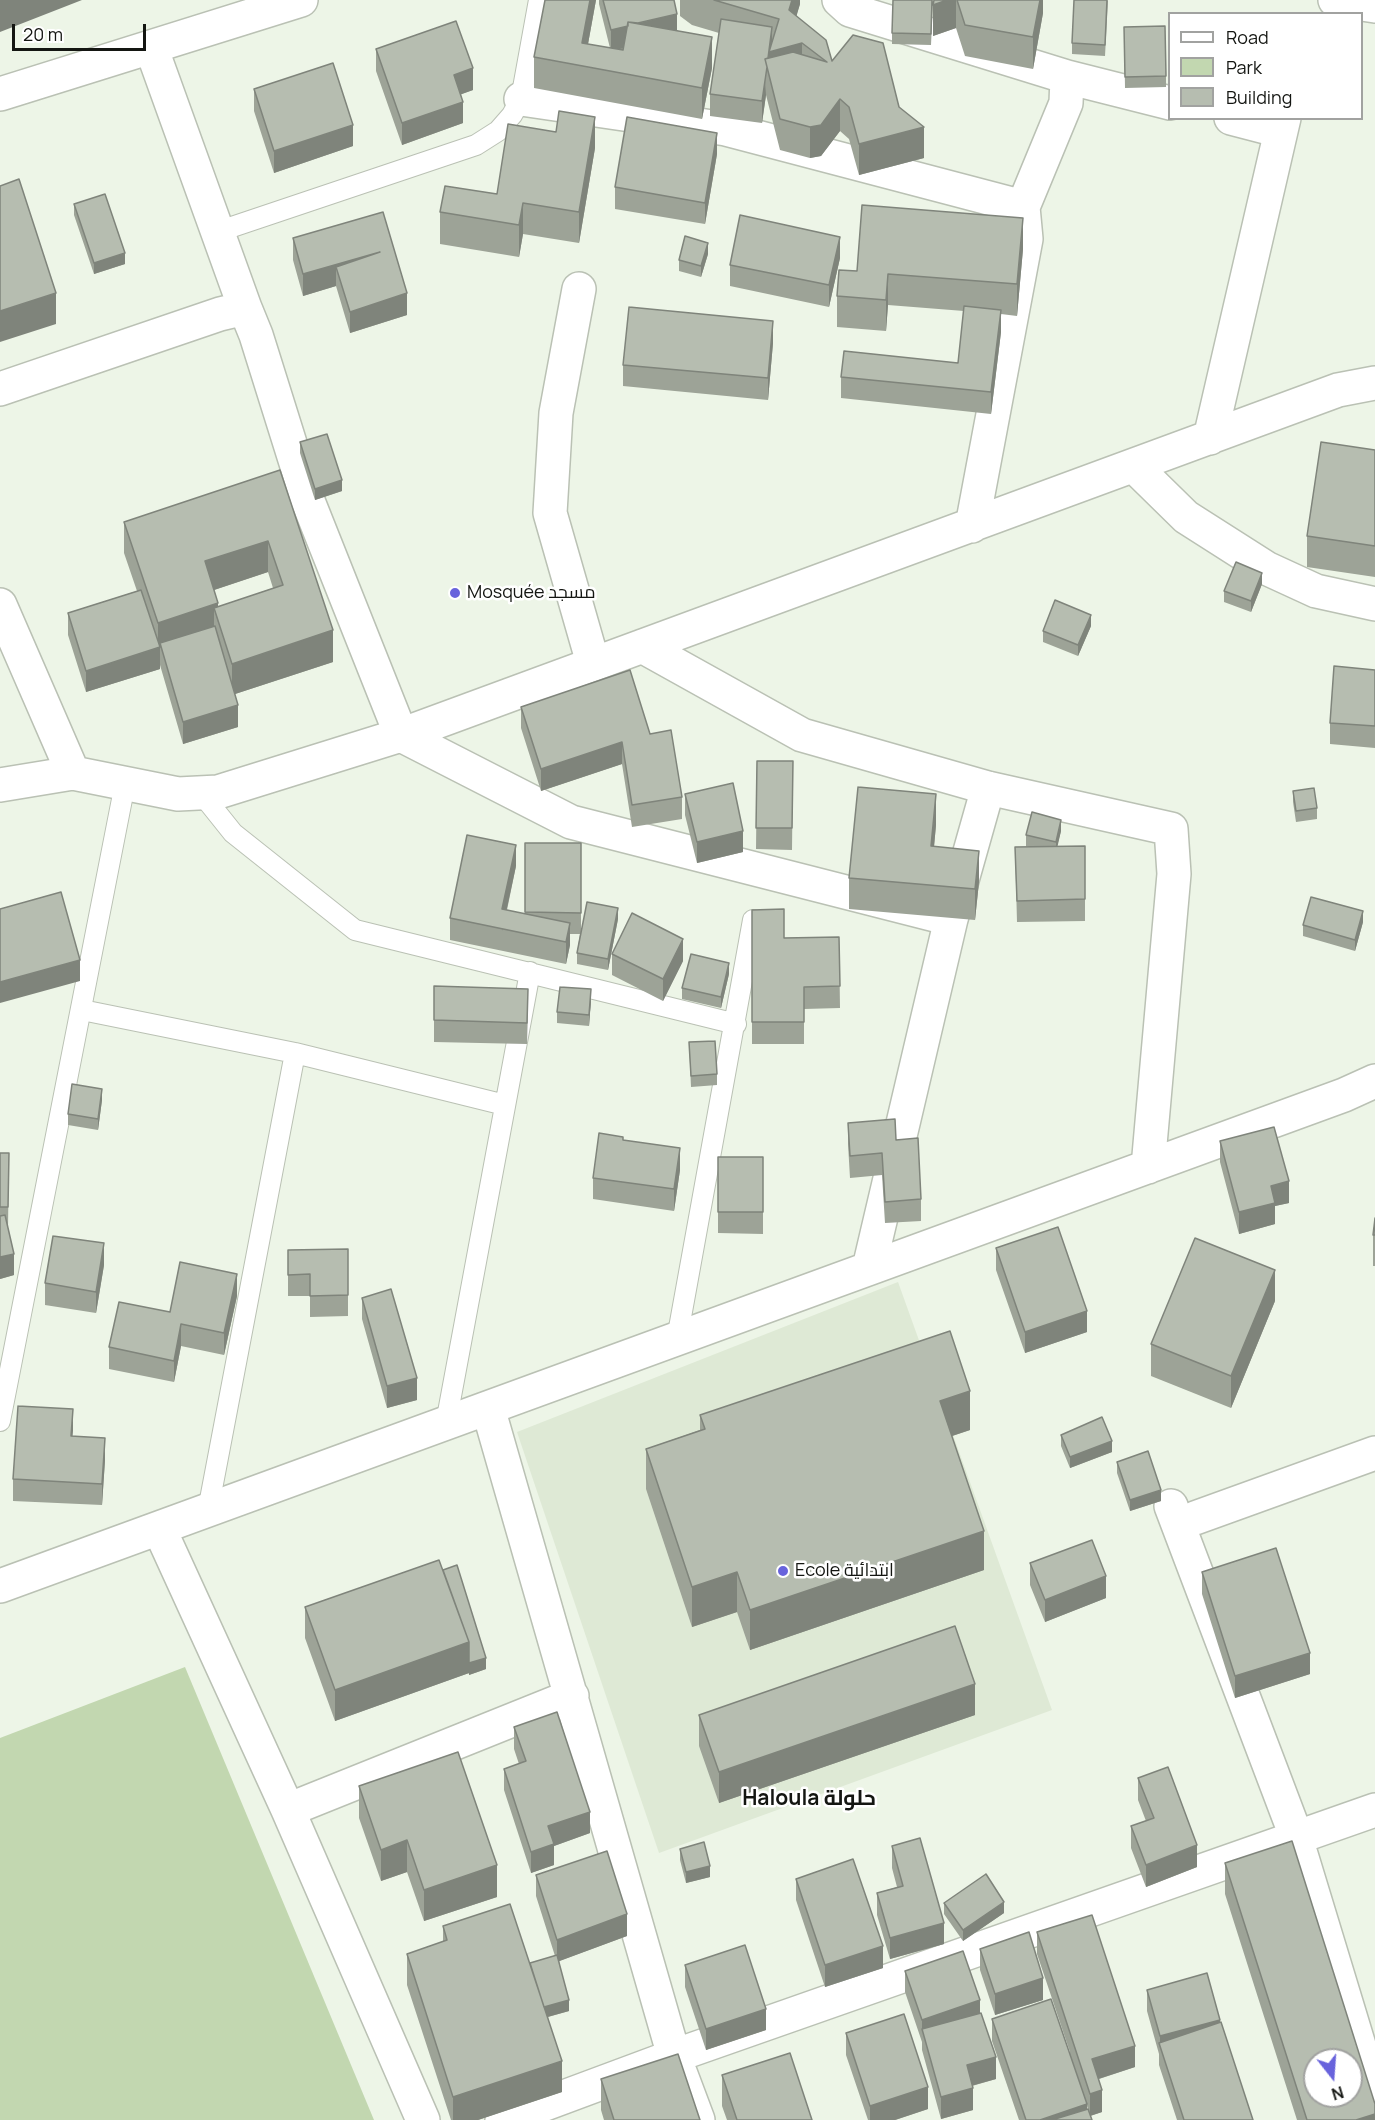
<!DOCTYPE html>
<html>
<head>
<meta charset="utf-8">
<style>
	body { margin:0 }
	#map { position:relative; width:1375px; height:2120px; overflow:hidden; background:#edf5e7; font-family:Manrope,sans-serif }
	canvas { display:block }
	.legend { position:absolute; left:1168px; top:12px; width:195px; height:108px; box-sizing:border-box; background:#fff; border:2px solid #a1a2a0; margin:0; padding:8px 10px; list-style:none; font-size:18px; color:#141612 }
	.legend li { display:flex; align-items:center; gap:12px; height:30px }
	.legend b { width:30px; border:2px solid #a1a2a0 }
	.north { position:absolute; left:1303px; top:2048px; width:60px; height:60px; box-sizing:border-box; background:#fff; border:2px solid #a1a2a0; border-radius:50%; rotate:163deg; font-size:16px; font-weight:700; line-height:24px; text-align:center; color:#141612 }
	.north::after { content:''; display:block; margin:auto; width:21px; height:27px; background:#6863dc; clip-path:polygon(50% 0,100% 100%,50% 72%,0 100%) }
	.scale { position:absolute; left:12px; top:24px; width:134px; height:27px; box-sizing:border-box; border:3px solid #141612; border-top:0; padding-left:8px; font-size:18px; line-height:21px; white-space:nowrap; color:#141612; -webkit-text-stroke:4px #fff; paint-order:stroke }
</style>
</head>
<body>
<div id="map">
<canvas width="1375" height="2120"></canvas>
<ul class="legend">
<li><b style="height:8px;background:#fff"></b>Road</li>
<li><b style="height:16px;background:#c2d7b0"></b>Park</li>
<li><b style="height:16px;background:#b6bdb0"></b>Building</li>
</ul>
<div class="north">N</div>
<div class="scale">20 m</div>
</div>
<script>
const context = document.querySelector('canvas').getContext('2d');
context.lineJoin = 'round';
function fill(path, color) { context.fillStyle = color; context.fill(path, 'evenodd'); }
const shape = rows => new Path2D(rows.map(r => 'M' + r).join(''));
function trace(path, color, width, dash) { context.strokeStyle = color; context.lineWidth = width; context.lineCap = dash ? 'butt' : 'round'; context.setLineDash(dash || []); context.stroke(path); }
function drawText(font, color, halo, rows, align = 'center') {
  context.font = font + ' Manrope,Cairo,sans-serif'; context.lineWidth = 5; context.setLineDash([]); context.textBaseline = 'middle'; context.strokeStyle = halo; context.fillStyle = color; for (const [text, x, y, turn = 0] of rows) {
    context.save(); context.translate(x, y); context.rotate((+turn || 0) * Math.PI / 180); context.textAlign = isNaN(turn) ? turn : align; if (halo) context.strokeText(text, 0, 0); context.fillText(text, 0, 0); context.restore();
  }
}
fill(shape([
	[898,1282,1052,1710,659,1853,517,1432]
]), '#dee9d5');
fill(shape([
	[185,1667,374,2120,0,2120,0,1738]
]), '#c2d7b0');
const service = shape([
	[217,232,476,145,498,131,512,115,521,99,539,0],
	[201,793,233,833,355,930,736,1024],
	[82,1010,295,1053,505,1105],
	[677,1339,753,920],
	[0,1421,125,784],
	[446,1423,530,972],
	[208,1510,295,1053]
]);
const minor = shape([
	[839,0,850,10,1067,77,1170,103],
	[1335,0,1375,6],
	[151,47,245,308],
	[0,94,301,0],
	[521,99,726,129,1023,207],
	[1231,118,1281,131],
	[579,289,556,413,550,513,593,663],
	[0,389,220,314,245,308,256,335,308,501,401,735,571,822,951,919],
	[1210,438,1284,118],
	[1134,466,1186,517,1266,568,1316,591,1375,604],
	[972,526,1026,239,1023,207,1066,103,1067,77],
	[0,605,73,773],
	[642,646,802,735,988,788,1171,829,1174,874,1148,1167],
	[0,785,73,773,178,794,218,792,401,735,1338,390,1375,383],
	[869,1268,951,919,988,788],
	[488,1408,674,2056,698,2120],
	[1171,1506,1293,1828,1375,2098],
	[1195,1518,1375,1453],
	[159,1528,288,1810,423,2120],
	[0,1586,1344,1095,1375,1081],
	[288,1810,572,1696],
	[502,2120,674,2056,1375,1810]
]);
trace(service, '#bac1b4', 22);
trace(minor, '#bac1b4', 36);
trace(service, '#fff', 20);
trace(minor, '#fff', 33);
fill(shape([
	[545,0,596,0,588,44,610,48,599,4,599,0,674,0,677,31,712,68,702,119,534,88,534,57],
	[680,0,800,0,800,4,796,16,832,61,899,107,924,158,859,175,849,139,840,131,821,156,810,158,780,150,766,95,762,123,710,116,710,94,719,33,692,25,680,16],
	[933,0,931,45,892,44,892,33],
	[934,0,1043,0,1043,13,1033,69,965,56,956,28,933,36],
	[1108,0,1105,56,1072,54,1072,43],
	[1124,27,1166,76,1166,87,1125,88],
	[376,49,473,90,461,94,463,123,402,145,376,71],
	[254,89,353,146,274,173,254,111],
	[595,148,579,243,523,234,519,257,440,244,440,212,497,194],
	[717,154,705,224,615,209,615,187],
	[74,204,125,264,94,274,74,215],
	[293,238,407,315,350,333,336,286,303,296,293,260],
	[1023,249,1017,316,1001,314,1001,332,991,414,841,398,841,377,958,363,964,311,888,305,886,331,837,327,837,296,857,271],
	[708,254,701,277,679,271,679,260],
	[840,258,829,307,730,286,730,265],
	[773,343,768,400,623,386,623,365],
	[300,442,342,491,315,500,300,453],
	[1375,450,1375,577,1307,567,1307,536],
	[280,470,333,662,235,694,238,727,183,744,160,665,160,669,86,692,68,635,68,613,137,591,124,553,124,522],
	[268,572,273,588,218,607,214,590],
	[1262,584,1251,612,1224,602,1224,591],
	[1091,626,1078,656,1043,642,1043,631],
	[1375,670,1375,748,1330,744,1330,723],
	[521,707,650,734,682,797,682,819,632,827,622,764,541,791,521,728],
	[757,761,793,761,792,850,756,849],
	[1293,791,1317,808,1317,819,1296,822,1293,802],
	[685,794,743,852,697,863,685,815],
	[936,825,934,847,979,882,975,920,849,909,849,878],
	[1061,831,1057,846,1085,846,1085,921,1017,922,1015,847,1030,847,1026,846,1026,835],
	[525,843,581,843,581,933,618,919,608,970,577,964,577,953,580,934,570,934,570,945,566,964,450,940,450,918,516,866,507,910,525,914],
	[752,910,784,938,839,937,840,1008,804,1009,804,1044,752,1044],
	[1363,922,1355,951,1303,936,1303,925],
	[612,954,683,961,663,1001,612,975],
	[729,974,721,1008,682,999,682,988],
	[434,986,528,1011,527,1044,434,1042],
	[591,1000,589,1026,557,1023,557,1012],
	[689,1042,717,1074,717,1085,691,1087],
	[102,1100,98,1130,68,1125,68,1114],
	[848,1123,896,1140,921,1199,921,1221,885,1223,882,1175,850,1178,848,1144],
	[1220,1141,1289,1203,1275,1206,1275,1224,1239,1234,1220,1162],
	[0,1153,9,1153,8,1228,14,1275,0,1279],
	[718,1157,763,1157,763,1234,718,1233],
	[680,1170,674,1211,593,1199,593,1178],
	[1375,1218,1375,1266,1373,1266,1373,1235],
	[996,1248,1087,1332,1025,1353,996,1270],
	[348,1249,348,1316,310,1317,310,1296,288,1296,288,1250],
	[104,1265,96,1313,45,1305,45,1283],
	[237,1296,224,1355,181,1346,174,1382,109,1369,109,1347,170,1312],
	[362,1298,417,1400,387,1408,362,1319],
	[1275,1301,1231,1408,1151,1376,1151,1344],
	[700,1415,970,1430,952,1436,984,1570,750,1650,737,1612,692,1627,646,1489,646,1449,700,1430],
	[1061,1435,1112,1452,1070,1468,1061,1446],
	[105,1460,102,1505,13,1501,13,1479],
	[1117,1462,1161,1501,1130,1511,1117,1473],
	[1030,1563,1106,1598,1045,1622,1030,1585],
	[443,1570,486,1669,469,1675,469,1673,335,1721,305,1638,305,1607],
	[1202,1572,1310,1674,1235,1698,1202,1594],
	[699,1715,975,1715,719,1803,699,1746],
	[514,1727,590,1833,554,1846,554,1865,531,1873,504,1790,504,1769,519,1764,514,1749],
	[1138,1778,1197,1867,1146,1887,1131,1848,1131,1826,1146,1821,1138,1800],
	[359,1786,497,1897,424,1921,407,1872,381,1881,359,1818],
	[892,1846,944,1944,890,1959,877,1915,877,1893,897,1887,892,1868],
	[680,1849,710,1877,686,1883,680,1860],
	[1225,1863,1375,2120,1297,2120,1225,1894],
	[536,1875,627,1936,559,1961,569,2011,548,2017,562,2092,478,2120,451,2120,407,1985,407,1954,443,1942,443,1926,530,1963,555,1956,536,1896],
	[796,1879,883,1968,825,1987,796,1900],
	[944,1903,1004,1913,963,1941,944,1914],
	[1037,1932,1135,2067,1099,2079,1102,2112,1090,2116,1087,2106,1087,2109,1092,2120,1019,2120,992,2041,992,2019,1070,2052,1037,1954],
	[980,1949,1043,2000,995,2015,980,1970],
	[685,1965,766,2030,706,2050,685,1987],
	[905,1971,980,2013,996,2079,972,2086,973,2110,941,2119,922,2050,922,2042,905,1992],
	[1147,1990,1220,2023,1253,2120,1177,2120,1159,2065,1159,2054,1147,2011],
	[846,2033,928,2109,895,2120,868,2120,846,2055],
	[722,2075,812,2120,727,2120,722,2106],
	[601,2079,700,2120,604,2120,601,2110]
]), '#9da397');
fill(shape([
	[0,0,82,0,0,32],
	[590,0,596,0,584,66,582,43],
	[792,0,800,0,800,4,789,42,789,10],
	[947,0,956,0,956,28,933,36,933,5],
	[1040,0,1043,0,1043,13,1033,69,1033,37],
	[677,14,677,36,611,51,611,30],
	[772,27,772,51,802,43,802,74,767,67],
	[712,37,712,68,702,119,702,88],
	[473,68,473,90,454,97,454,75],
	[765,82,766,95,762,123,762,101],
	[840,99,840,131,821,156,810,158,810,127],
	[463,102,463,123,402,145,402,123],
	[595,117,595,148,579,243,579,212],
	[353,125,353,146,274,173,274,151],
	[924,127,924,158,859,175,859,144],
	[717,133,717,154,705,224,705,203],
	[523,203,523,234,519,257,519,225],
	[1023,218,1023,249,1017,316,1017,284],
	[840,237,840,258,829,307,829,285],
	[708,243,708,254,701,277,701,266],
	[380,252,336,267,336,286,303,296,303,274],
	[125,253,125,264,94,274,94,263],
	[888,274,888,305,886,331,886,300],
	[56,293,56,324,0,342,0,311],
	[407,293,407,315,350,333,350,312],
	[1001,310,1001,332,991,414,991,392],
	[773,321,773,343,768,400,768,378],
	[342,480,342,491,315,500,315,489],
	[268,541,268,572,205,593,205,561],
	[1262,573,1262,584,1251,612,1251,601],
	[218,603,218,622,214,608,214,636,160,643,160,669,86,692,86,671,158,648,158,623],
	[1091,615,1091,626,1078,656,1078,645],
	[333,630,333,662,232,695,232,664],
	[238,705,238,727,183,744,183,722],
	[622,742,622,764,541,791,541,769],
	[936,794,936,825,931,878,931,846],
	[1061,820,1061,831,1056,853,1056,842],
	[743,831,743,852,697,863,697,842],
	[516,845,516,866,502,931,502,909],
	[979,851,979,882,975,920,975,889],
	[618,908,618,919,608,970,608,959],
	[1363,911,1363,922,1355,951,1355,940],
	[570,923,570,945,566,964,566,942],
	[683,939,683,961,663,1001,663,979],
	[80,960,80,981,0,1003,0,982],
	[729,963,729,974,721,1008,721,997],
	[591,989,591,1000,589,1026,589,1015],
	[102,1089,102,1100,98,1130,98,1119],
	[680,1148,680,1170,674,1211,674,1189],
	[1289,1181,1289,1203,1275,1206,1275,1224,1239,1234,1239,1212,1271,1186],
	[104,1243,104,1265,96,1313,96,1292],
	[14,1254,14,1275,0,1279,0,1257],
	[1275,1270,1275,1301,1231,1408,1231,1376],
	[237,1274,237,1296,224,1355,224,1333],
	[1087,1311,1087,1332,1025,1353,1025,1332],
	[181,1324,181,1346,174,1382,174,1361],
	[417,1378,417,1400,387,1408,387,1386],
	[970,1391,970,1430,940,1440,940,1401],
	[73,1409,73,1431,71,1458,71,1436],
	[105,1438,105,1460,102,1505,102,1484],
	[1112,1441,1112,1452,1070,1468,1070,1457],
	[1161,1490,1161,1501,1130,1511,1130,1500],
	[984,1531,984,1570,750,1650,750,1610],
	[737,1572,737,1612,692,1627,692,1587],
	[1106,1576,1106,1598,1045,1622,1045,1600],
	[469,1642,469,1673,335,1721,335,1690],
	[1310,1653,1310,1674,1235,1698,1235,1676],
	[486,1658,486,1669,469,1675,469,1663],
	[975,1684,975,1715,719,1803,719,1772],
	[590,1812,590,1833,554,1846,554,1865,531,1873,531,1852,548,1826],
	[407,1840,407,1872,381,1881,381,1850],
	[1197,1845,1197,1867,1146,1887,1146,1865],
	[497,1865,497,1897,424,1921,424,1890],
	[710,1866,710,1877,686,1883,686,1872],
	[1004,1902,1004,1913,963,1941,963,1930],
	[627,1914,627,1936,557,1962,557,1940],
	[944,1923,944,1944,890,1959,890,1938],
	[883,1946,883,1968,825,1987,825,1965],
	[1043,1978,1043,2000,995,2015,995,1994],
	[569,2000,569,2011,540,2019,540,2008],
	[980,2000,980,2022,922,2029,922,2042,922,2020],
	[766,2009,766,2030,706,2050,706,2029],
	[1220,2020,1220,2042,1160,2046,1160,2036],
	[1135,2046,1135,2067,1092,2081,1092,2059],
	[996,2057,996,2079,967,2087,967,2065],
	[562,2061,562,2092,478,2120,453,2120,453,2097],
	[928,2087,928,2109,895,2120,870,2120,870,2106],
	[973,2088,973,2110,941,2119,941,2097],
	[1102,2090,1102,2112,1090,2116,1090,2094],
	[1087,2104,1087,2120,1040,2120],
	[1375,2114,1375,2120,1356,2120]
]), '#7f847b');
const building = shape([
	[545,0,590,0,582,43,623,50,628,22,712,37,702,88,534,57,545,0],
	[603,0,674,0,677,14,638,23,628,22,628,26,611,30,603,0],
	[714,0,792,0,789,10,826,40,832,61,853,35,883,43,899,107,924,127,859,144,849,107,840,99,821,125,810,127,780,119,765,59,793,52,827,62,802,43,769,52,779,19,714,0],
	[893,0,932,0,931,34,892,33,893,0],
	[934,0,947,0,933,5,934,0],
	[957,0,1040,0,1033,37,965,25,957,0],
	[1074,0,1107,0,1105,45,1072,43,1074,0],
	[721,19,772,27,768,58,765,59,767,67,762,101,710,94,721,19],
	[456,21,473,68,454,75,463,102,402,123,376,49,456,21],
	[1165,26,1166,76,1125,77,1124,27,1165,26],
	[333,63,353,125,274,151,254,89,333,63],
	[559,111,595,117,579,212,523,203,519,225,440,212,445,186,497,194,508,124,556,132,559,111],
	[627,117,717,133,705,203,615,187,627,117],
	[19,179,56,293,0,311,0,186,19,179],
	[105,194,125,253,94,263,74,204,105,194],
	[862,205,1023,218,1017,284,888,274,886,300,837,296,839,270,857,271,862,205],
	[383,212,407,293,350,312,336,267,380,252,303,274,293,238,383,212],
	[740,215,840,237,829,285,730,265,740,215],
	[685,236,708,243,701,266,679,260,685,236],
	[964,306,1001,310,991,392,841,377,844,351,958,363,964,306],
	[629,307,773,321,768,378,623,365,629,307],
	[327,434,342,480,315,489,300,442,327,434],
	[1321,442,1375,450,1375,546,1307,536,1321,442],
	[280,470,333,630,232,664,214,608,283,585,268,541,205,561,218,603,158,623,124,522,280,470],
	[1236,562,1262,573,1251,601,1224,591,1236,562],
	[141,590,160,647,86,671,68,613,141,590],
	[1055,600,1091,615,1078,645,1043,631,1055,600],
	[215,626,238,705,183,722,160,643,215,626],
	[1334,666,1375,670,1375,726,1330,723,1334,666],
	[630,670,650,734,671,730,682,797,632,805,622,742,541,769,521,707,630,670],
	[757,761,793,761,792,828,756,828,757,761],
	[733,783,743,831,697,842,685,794,733,783],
	[858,787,936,794,931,846,979,851,975,889,849,878,858,787],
	[1314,788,1317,808,1296,811,1293,791,1314,788],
	[1032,812,1061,820,1056,842,1026,835,1032,812],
	[467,835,516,845,502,909,570,923,566,942,450,918,467,835],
	[525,843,581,843,581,913,525,912,525,843],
	[1085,846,1085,899,1017,901,1015,847,1085,846],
	[61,892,80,960,0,982,0,909,61,892],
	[1311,897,1363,911,1355,940,1303,925,1311,897],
	[587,902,618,908,608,959,577,953,587,902],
	[784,909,784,938,839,937,840,986,804,987,804,1022,752,1022,752,910,784,909],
	[632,913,683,939,663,979,612,954,632,913],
	[691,954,729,963,721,997,682,988,691,954],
	[434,986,528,989,527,1023,434,1020,434,986],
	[560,987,591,989,589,1015,557,1012,560,987],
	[715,1041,717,1074,691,1076,689,1042,715,1041],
	[72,1084,102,1089,98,1119,68,1114,72,1084],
	[895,1119,896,1140,918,1138,921,1199,885,1202,882,1153,850,1156,848,1123,895,1119],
	[1274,1127,1289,1181,1271,1186,1275,1203,1239,1212,1220,1141,1274,1127],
	[599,1133,623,1137,623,1140,680,1148,674,1189,593,1178,599,1133],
	[0,1153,9,1153,8,1207,0,1207,0,1153],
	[718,1157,763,1157,763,1212,718,1212,718,1157],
	[5,1215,14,1254,0,1257,0,1216,5,1215],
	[1375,1218,1375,1235,1373,1235,1375,1218],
	[1058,1227,1087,1311,1025,1332,996,1248,1058,1227],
	[53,1236,104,1243,96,1292,45,1283,53,1236],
	[1195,1238,1275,1270,1231,1376,1151,1344,1195,1238],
	[348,1249,348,1295,310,1296,310,1274,288,1275,288,1250,348,1249],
	[180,1262,237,1274,224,1333,181,1324,174,1361,109,1347,119,1302,170,1312,180,1262],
	[391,1289,417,1378,387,1386,362,1298,391,1289],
	[950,1331,970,1391,940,1401,984,1531,750,1610,737,1572,692,1587,646,1449,705,1429,700,1415,950,1331],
	[18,1406,73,1409,71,1436,105,1438,102,1484,13,1479,18,1406],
	[1102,1417,1112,1441,1070,1457,1061,1435,1102,1417],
	[1148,1451,1161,1490,1130,1500,1117,1462,1148,1451],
	[1092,1540,1106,1576,1045,1600,1030,1563,1092,1540],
	[1276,1548,1310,1653,1235,1676,1202,1572,1276,1548],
	[439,1560,469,1642,335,1690,305,1607,439,1560],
	[457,1565,486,1658,469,1663,469,1642,443,1570,457,1565],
	[955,1626,975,1684,719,1772,699,1715,955,1626],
	[557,1712,590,1812,548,1826,554,1844,531,1852,504,1769,526,1761,514,1727,557,1712],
	[458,1752,497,1865,424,1890,407,1840,381,1850,359,1786,458,1752],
	[1168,1767,1197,1845,1146,1865,1131,1826,1154,1818,1138,1778,1168,1767],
	[920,1838,944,1923,890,1938,877,1893,903,1886,892,1846,920,1838],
	[1292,1841,1375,2104,1375,2114,1356,2120,1307,2120,1225,1863,1292,1841],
	[1315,2060,1351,2060,1351,2096,1315,2096,1315,2060],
	[704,1842,710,1866,686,1872,680,1849,704,1842],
	[607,1851,627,1914,557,1940,536,1875,607,1851],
	[853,1859,883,1946,825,1965,796,1879,853,1859],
	[986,1874,1004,1902,963,1930,944,1903,986,1874],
	[510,1904,562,2061,453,2097,407,1954,447,1940,443,1926,510,1904],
	[1092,1915,1135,2046,1092,2059,1102,2090,1090,2094,1037,1932,1092,1915],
	[1029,1932,1043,1978,995,1994,980,1949,1029,1932],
	[745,1945,766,2009,706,2029,685,1965,745,1945],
	[963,1951,980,2000,922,2020,905,1971,963,1951],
	[557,1955,569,2000,544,2007,530,1963,557,1955],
	[1207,1973,1220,2020,1160,2036,1147,1990,1207,1973],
	[1051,1999,1087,2104,1040,2120,1026,2120,992,2019,1051,1999],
	[981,2013,996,2057,967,2065,973,2088,941,2097,922,2029,981,2013],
	[904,2014,928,2087,870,2106,846,2033,904,2014],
	[1221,2022,1253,2120,1184,2120,1159,2043,1221,2022],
	[790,2053,812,2120,737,2120,722,2075,790,2053],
	[678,2054,700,2120,614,2120,601,2079,678,2054],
	[1088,2109,1092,2120,1052,2120,1088,2109]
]);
fill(building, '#b6bdb0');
trace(building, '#7f847b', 1.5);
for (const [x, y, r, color] of [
	[455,593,6,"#6863dc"],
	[783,1571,6,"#6863dc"]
]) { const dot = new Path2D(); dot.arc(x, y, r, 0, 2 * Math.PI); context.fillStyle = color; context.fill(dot); trace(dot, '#fff', 2); }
drawText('18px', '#141612', '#fff', [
	["Mosquée مسجد",467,593],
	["Ecole ابتدائية",795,1571]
], 'left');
drawText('bold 21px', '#141612', '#fff', [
	["Haloula حلولة",809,1799]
]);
</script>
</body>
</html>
